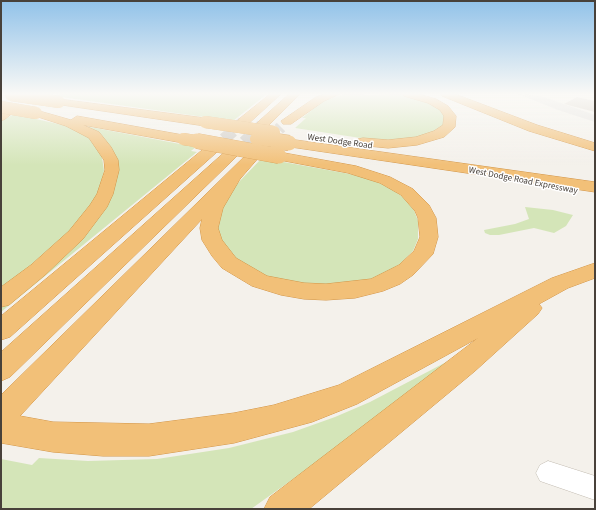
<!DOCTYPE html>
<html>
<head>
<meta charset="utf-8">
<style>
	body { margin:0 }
	#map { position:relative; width:596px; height:510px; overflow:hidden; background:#f4f1eb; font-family:"Source Sans 3",sans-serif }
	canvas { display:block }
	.frame { position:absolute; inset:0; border:2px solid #48413a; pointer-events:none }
</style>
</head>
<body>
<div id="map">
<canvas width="596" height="510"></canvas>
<div class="frame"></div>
</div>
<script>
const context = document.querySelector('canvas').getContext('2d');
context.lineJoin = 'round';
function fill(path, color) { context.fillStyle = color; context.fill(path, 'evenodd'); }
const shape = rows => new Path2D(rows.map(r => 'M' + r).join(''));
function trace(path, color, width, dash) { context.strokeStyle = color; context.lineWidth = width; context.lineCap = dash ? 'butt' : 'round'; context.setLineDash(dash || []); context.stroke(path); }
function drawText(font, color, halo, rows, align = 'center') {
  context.font = font + ' "Source Sans 3",sans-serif'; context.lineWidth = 3; context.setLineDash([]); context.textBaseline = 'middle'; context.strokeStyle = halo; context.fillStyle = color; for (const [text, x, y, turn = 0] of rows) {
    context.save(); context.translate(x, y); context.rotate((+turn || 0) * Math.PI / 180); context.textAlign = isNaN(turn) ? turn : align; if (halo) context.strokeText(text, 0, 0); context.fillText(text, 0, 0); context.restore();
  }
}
fill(shape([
	[60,94,267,94,233,121,54,96],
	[345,94,408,95,420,99,442,110,448,118,441,130,420,138,386,140,367,139,295,128,306,118,302,118,323,101],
	[14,114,67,126,87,136,94,142,102,157,104,171,98,194,85,214,71,230,1,291,1,121],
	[85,126,196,147,191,151,197,152,1,312,1,304,44,268,117,175],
	[267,159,355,175,372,179,391,189,403,197,414,210,418,221,418,239,413,251,400,264,388,272,366,281,320,287,273,280,236,262,217,238,216,214,221,205,236,185,260,160],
	[525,207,553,210,573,215,566,226,554,233,534,228,499,235,490,235,485,233,484,230,515,224,529,219],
	[452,359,366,427,251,509,1,509,1,459,32,465,39,458,88,461,157,459,229,448,293,432,335,417,370,402]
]), '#d4e5b8');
fill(shape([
	[518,94,541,96,595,115,595,122,558,110]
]), '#e4e2df');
fill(shape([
	[577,97,595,101,595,112,564,104]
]), '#d5ccc2');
trace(shape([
	[224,139,243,122],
	[244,142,262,125],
	[266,142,281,127]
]), '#d2cec8', 12, [12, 6]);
trace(shape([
	[264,145,267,141]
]), '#d2cec8', 15, [15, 8]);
const minor = shape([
	[548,461,595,476,595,500,540,481,536,473,540,465,548,461]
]);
const highway = shape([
	[270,94,281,94,247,125,239,125,237,122,239,119,270,94],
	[289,94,300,94,266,128,258,128,256,125,258,122,289,94],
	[325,94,340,94,324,101,291,124,283,124,281,121,316,97,325,94],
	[403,94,419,94,436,99,448,106,456,116,455,127,444,137,417,145,388,148,358,145,356,142,358,139,363,138,388,140,416,137,434,131,443,125,444,116,440,110,428,103,404,96,403,94],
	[441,94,455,94,537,125,595,143,595,151,529,131,442,96,441,94],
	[59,99,205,118,211,122,205,126,55,104,54,102,55,100,59,99],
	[8,109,14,112,5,119,1,121,1,112,8,109],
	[36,110,71,120,77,116,183,135,190,139,183,143,83,125,99,132,111,147,118,160,119,170,113,194,107,207,83,239,45,275,9,305,1,307,1,287,31,265,69,231,90,205,97,194,105,170,104,160,89,138,66,126,32,115,30,113,36,110],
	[289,139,595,182,595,192,284,146,282,143,284,140,289,139],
	[212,145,217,146,219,149,217,152,10,337,1,340,1,316,207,146,212,145],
	[233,148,238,149,240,152,238,155,10,377,1,381,1,352,228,149,233,148],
	[253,152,258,153,260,156,240,179,223,208,218,228,222,240,236,258,267,276,304,283,326,284,371,279,399,265,414,251,420,237,418,218,415,211,401,195,380,183,348,173,274,159,272,156,274,153,279,152,356,166,390,177,413,189,429,205,436,218,438,237,433,254,413,275,400,284,383,291,355,298,326,300,304,299,281,295,252,286,222,268,212,256,202,240,200,228,202,219,20,416,53,422,149,424,234,413,274,405,339,385,552,278,595,263,595,278,568,288,539,304,542,308,538,314,475,371,309,509,264,509,270,497,478,338,357,404,312,422,234,443,149,456,103,456,53,452,1,443,1,395,248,153,253,152]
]);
trace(minor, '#c2bbb1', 1);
trace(highway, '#d29548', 1);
fill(minor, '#fff');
fill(highway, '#f2c078');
const highwayBridgeFar1 = shape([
	[11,95,59,102],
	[1,107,36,113],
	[205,122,274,132],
	[183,139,202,142],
	[256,139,284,142]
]);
const highwayBridge = shape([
	[197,141,279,156],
	[276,141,289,143]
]);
trace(highwayBridgeFar1, '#d29548', 12, []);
trace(highwayBridge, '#d29548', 16, []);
trace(highwayBridgeFar1, '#f2c078', 12);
trace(highwayBridge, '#f2c078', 15);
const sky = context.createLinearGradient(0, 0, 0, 165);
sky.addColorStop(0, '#91c2e9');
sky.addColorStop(0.57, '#faf9f6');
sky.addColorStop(1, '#faf9f600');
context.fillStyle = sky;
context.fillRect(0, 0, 596, 165);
drawText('9px', '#48413a', '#fff', [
	["West Dodge Road",340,142,8],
	["West Dodge Road Expressway",523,181,11]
]);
</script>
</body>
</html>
